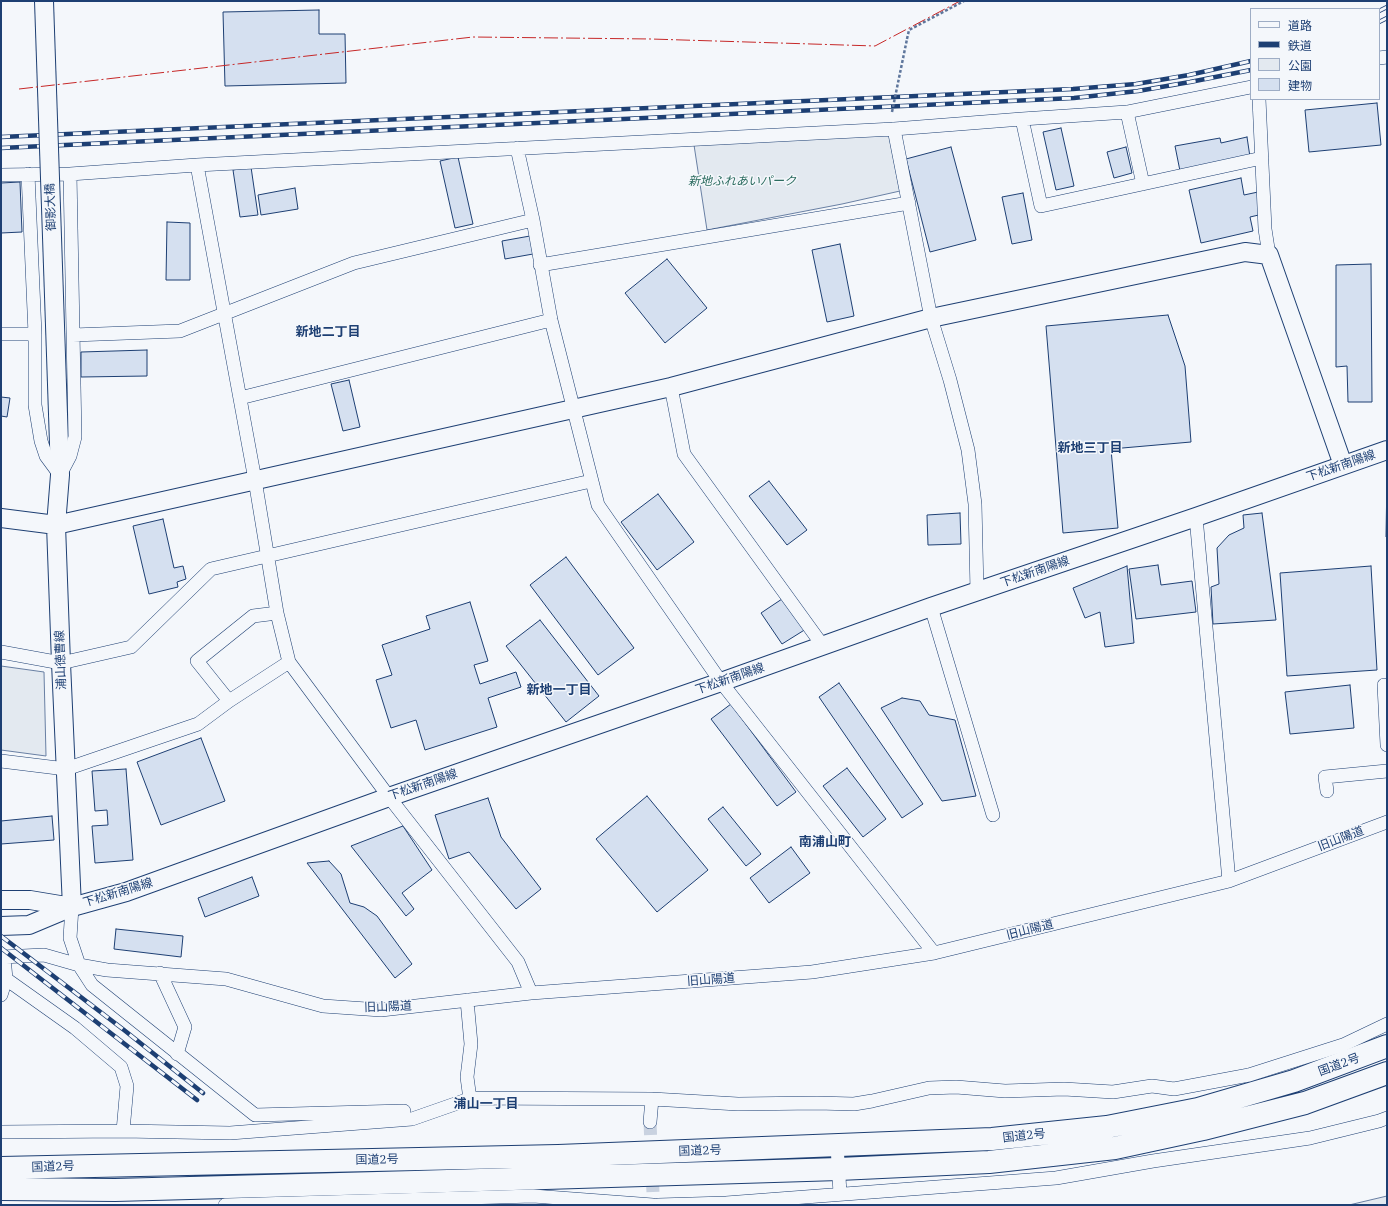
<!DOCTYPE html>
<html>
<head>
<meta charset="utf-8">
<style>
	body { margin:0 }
	#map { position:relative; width:1388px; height:1206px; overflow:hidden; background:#f4f7fb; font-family:"IBM Plex Serif","Noto Sans JP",serif }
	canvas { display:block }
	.frame { position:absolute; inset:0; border:2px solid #1d3f73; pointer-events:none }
	.legend { position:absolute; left:1250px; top:8px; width:130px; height:92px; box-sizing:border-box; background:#f4f7fb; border:1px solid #9eadc5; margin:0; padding:5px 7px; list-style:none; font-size:12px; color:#1d3f73 }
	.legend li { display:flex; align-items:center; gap:8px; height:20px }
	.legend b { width:20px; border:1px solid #9eadc5 }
</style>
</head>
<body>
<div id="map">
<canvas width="1388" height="1206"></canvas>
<div class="frame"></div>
<ul class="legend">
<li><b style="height:5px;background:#f4f7fb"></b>道路</li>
<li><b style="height:5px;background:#1d3f73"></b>鉄道</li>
<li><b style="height:11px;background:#e3e9f0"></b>公園</li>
<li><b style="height:11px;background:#d5e0f0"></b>建物</li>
</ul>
</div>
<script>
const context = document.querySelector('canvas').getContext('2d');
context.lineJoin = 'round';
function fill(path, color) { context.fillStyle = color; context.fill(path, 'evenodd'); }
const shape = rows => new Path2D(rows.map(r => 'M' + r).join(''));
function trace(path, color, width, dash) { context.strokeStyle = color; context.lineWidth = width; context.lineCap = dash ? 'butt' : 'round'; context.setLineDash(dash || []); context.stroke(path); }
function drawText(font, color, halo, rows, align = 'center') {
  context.font = font + ' "IBM Plex Serif","Noto Sans JP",serif'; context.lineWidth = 3; context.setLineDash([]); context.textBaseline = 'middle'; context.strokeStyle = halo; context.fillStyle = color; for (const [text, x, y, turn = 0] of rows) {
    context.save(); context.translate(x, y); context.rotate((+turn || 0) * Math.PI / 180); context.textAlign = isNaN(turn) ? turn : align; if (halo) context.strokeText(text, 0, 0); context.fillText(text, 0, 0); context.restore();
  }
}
const green = shape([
	[889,135,900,191,842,204,707,230,694,145,889,135],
	[1,666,44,672,46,756,1,750,1,666],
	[1387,1196,1387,1205,1349,1205,1387,1196]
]);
fill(green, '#e3e9f0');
trace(green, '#687fa3', 1);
const building = shape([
	[319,10,319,34,345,34,346,83,225,86,223,12,319,10],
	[1377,103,1381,145,1309,152,1305,110,1377,103],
	[1061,128,1074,186,1056,190,1043,132,1061,128],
	[1247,137,1250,157,1180,171,1175,146,1220,138,1221,143,1247,137],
	[951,147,976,240,930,252,906,159,951,147],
	[1126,147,1132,173,1114,178,1107,152,1126,147],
	[458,157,473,224,455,228,440,161,458,157],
	[251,167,258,215,240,217,233,170,251,167],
	[1241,178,1244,195,1258,192,1263,214,1250,217,1253,231,1201,243,1189,190,1241,178],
	[20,182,22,232,1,233,1,183,20,182],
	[295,188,298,209,261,215,258,195,295,188],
	[1023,193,1032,240,1012,244,1002,197,1023,193],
	[167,222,190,223,190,280,166,280,167,222],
	[530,236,533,254,505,259,502,241,530,236],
	[840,244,854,316,827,322,812,250,840,244],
	[667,259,707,308,665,343,625,293,667,259],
	[1371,264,1372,402,1348,402,1347,366,1336,367,1336,265,1371,264],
	[1168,315,1185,366,1191,442,1111,449,1118,528,1063,533,1046,326,1168,315],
	[147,350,147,376,81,377,81,352,147,350],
	[349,380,360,427,343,431,331,384,349,380],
	[1,397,10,398,7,417,1,416,1,397],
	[1387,476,1387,537,1386,537,1387,476],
	[769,481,807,530,787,545,749,496,769,481],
	[658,494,694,542,657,570,621,522,658,494],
	[960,513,961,544,928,545,927,515,960,513],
	[1262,513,1276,620,1213,624,1211,587,1219,584,1217,548,1229,535,1244,528,1243,515,1262,513],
	[163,519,174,568,183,566,186,579,177,582,178,587,149,594,133,526,163,519],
	[566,557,634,648,598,675,530,585,566,557],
	[1158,565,1161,585,1192,581,1196,612,1136,619,1129,569,1158,565],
	[1127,566,1134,643,1105,647,1100,612,1085,618,1073,588,1127,566],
	[1371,566,1377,670,1287,676,1280,573,1371,566],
	[785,597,806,629,782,644,761,613,785,597],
	[470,602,488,661,474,665,480,684,516,672,521,687,488,698,497,727,425,750,416,720,391,728,376,680,392,675,382,645,430,629,426,616,470,602],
	[540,620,599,696,566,722,506,646,540,620],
	[839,683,923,804,902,818,819,697,839,683],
	[1350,685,1354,728,1290,734,1285,692,1350,685],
	[902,698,920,701,929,715,955,720,976,796,942,801,881,708,902,698],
	[731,704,796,792,777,806,711,719,731,704],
	[201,738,225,801,161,825,137,762,201,738],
	[847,768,886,819,863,837,823,786,847,768],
	[126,769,133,860,95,863,92,826,108,825,107,810,95,811,92,771,126,769],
	[647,796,708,870,657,912,596,839,647,796],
	[488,798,501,837,541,889,516,909,469,852,449,859,435,815,488,798],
	[723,807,761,854,746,866,708,819,723,807],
	[52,816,54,840,1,844,1,821,52,816],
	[403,826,432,870,402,893,414,909,406,916,351,846,403,826],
	[791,847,810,873,769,903,750,878,791,847],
	[329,861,341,874,350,903,364,907,377,916,412,964,395,978,307,863,329,861],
	[252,877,259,896,205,917,198,898,252,877],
	[116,929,183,936,181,957,114,949,116,929]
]);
fill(building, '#d5e0f0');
trace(building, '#1d3f73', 1);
trace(shape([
	[650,1122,653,1193]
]), '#c9d2e0', 13, [13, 6]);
const street = shape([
	[1379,58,1387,57],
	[1259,99,1265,229,1269,255],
	[1127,112,1143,184],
	[1022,119,1041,206,1262,158],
	[894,129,931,318,950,380,968,450,975,504,977,591],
	[517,148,533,220,551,320,598,505,721,682,934,953],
	[197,165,255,480,277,613,289,662,389,797,518,962,531,993],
	[28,174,35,334,35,405,41,441,46,456,60,475,70,456,75,437,70,174],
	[1,175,70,174,197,165,894,129,1022,119,1127,112,1251,87],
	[540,265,909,203],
	[1,334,35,334],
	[73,335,180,331,354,263,533,220],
	[671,387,684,454,823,646],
	[240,398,551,320],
	[1196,517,1229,881],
	[931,607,993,815],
	[1,652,61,663,131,647,211,569,591,481],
	[1384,685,1387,745],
	[229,701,197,661,253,616,277,613],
	[1,761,66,769,198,724,229,701,289,662],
	[1327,791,1325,777,1387,771],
	[72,907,70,938,79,965,107,970,226,979,323,1006,381,1010,531,993,812,972,934,953,1229,881,1387,822],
	[1,957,44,955,79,965,92,985,255,1115,404,1111],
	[160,973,185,1027,177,1054],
	[6,979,75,1028,121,1067,127,1086,123,1131],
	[1,995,6,979,4,957],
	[467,1000,471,1044,467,1077,470,1099],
	[650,1122,652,1099],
	[1,1132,123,1131,230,1133,412,1119,472,1098,652,1099,738,1104,817,1103,854,1104,872,1101,929,1088,956,1087,1005,1091,1064,1089,1113,1092,1152,1086,1174,1089,1249,1075,1343,1045,1387,1024],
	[837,1146,840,1193],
	[225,1205,533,1196,653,1205],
	[658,1205,726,1203,1056,1178,1153,1161,1310,1138,1379,1121,1387,1118]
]);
const secondary = shape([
	[58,414,60,475,56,525,61,663,72,907],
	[1,518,56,525,671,387,931,318,1245,252,1269,255,1343,465],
	[1,900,30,900,72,907],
	[1,926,29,925,72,907,126,892,389,797,721,682,931,607,1196,517,1387,450]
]);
const highway = shape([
	[1,1168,558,1156,992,1139,1107,1127,1198,1109,1294,1081,1387,1046],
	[1,1189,115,1190,415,1182,839,1169,989,1162,1115,1148,1203,1129,1305,1103,1387,1073]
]);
trace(street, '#1d3f73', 14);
trace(secondary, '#1d3f73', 20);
trace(highway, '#1d3f73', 24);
trace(shape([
	[907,39,909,30,964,1]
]), '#5e769c', 2.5, [3, 2]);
trace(street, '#f4f7fb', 13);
trace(secondary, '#f4f7fb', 18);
trace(highway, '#f4f7fb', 22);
const rail = shape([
	[1379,11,1387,7],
	[1379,22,1387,18],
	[1,137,1073,89,1136,84,1189,75,1251,61],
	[1,148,1074,98,1138,91,1190,82,1251,70],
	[1,936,124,1030,203,1093],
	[1,948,197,1100]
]);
trace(rail, '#1d3f73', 4.5);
trace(rail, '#f4f7fb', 3, [9]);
const secondaryBridge = shape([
	[44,1,58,414]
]);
trace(secondaryBridge, '#1d3f73', 20, []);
trace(shape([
	[892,112,907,39]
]), '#5e769c', 2.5, [3, 2]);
trace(secondaryBridge, '#f4f7fb', 18);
trace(shape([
	[19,89,473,37,651,39,875,46,960,1]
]), '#c62828', 1, [14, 3, 2, 3]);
drawText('italic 12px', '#2c6c60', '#f4f7fb', [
	["新地ふれあいパーク",742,182]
]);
drawText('12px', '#1d3f73', '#f4f7fb', [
	["御影大橋",51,207,-92],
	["下松新南陽線",1341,466,-19],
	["下松新南陽線",1035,572,-19],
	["浦山徳曹線",61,660,-92],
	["下松新南陽線",730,679,-19],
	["下松新南陽線",423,785,-19],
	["旧山陽道",1341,839,-21],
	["下松新南陽線",118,893,-17],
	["旧山陽道",1030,930,-14],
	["旧山陽道",711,980,-4],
	["旧山陽道",388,1007,-2],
	["国道2号",1339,1065,-20],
	["国道2号",1024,1136,-6],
	["国道2号",700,1151,-2],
	["国道2号",377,1160,-1],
	["国道2号",53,1167,-2]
]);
drawText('bold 13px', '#1d3f73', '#f4f7fb', [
	["新地二丁目",328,332],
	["新地三丁目",1090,448],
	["新地一丁目",559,690],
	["南浦山町",825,842],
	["浦山一丁目",486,1104]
]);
</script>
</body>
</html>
